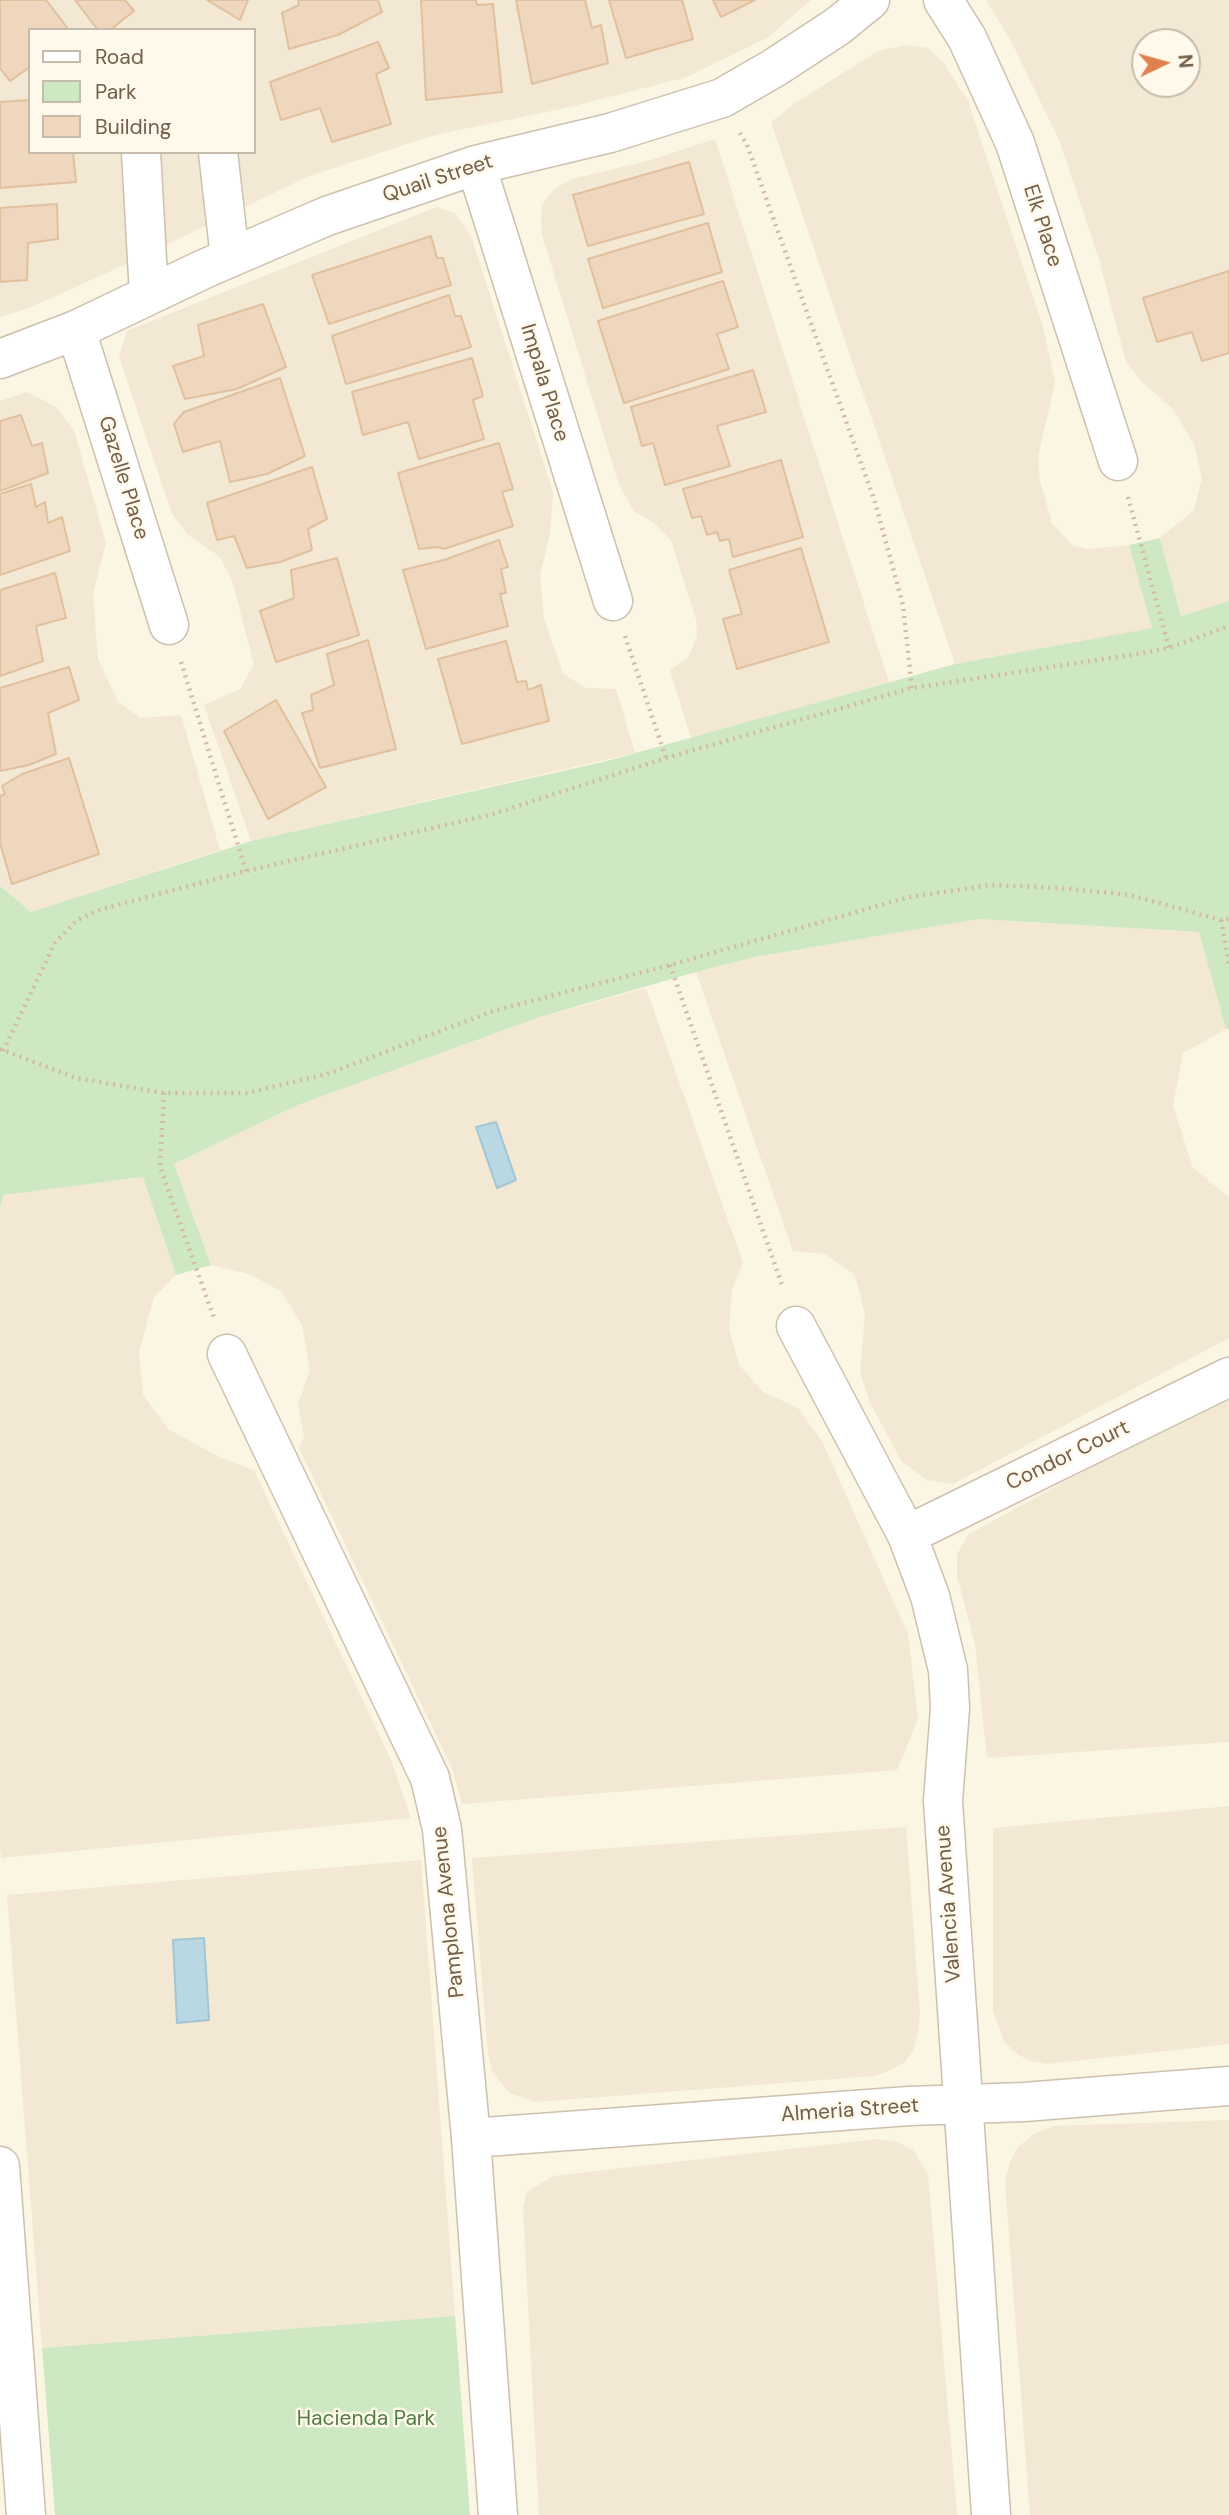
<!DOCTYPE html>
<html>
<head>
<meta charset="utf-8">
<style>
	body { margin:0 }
	#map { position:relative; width:1229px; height:2515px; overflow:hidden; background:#fbf5e4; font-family:"DM Sans",sans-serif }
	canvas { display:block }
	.legend { position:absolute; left:28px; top:28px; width:228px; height:126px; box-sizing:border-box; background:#fef9ea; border:2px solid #c6bbaa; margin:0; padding:9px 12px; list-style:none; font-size:21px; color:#725e4b }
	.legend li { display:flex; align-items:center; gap:14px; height:35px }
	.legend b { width:35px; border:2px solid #c6bbaa }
	.north { position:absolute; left:1131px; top:28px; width:70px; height:70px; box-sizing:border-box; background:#fef9ea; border:2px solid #c6bbaa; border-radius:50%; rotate:85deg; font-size:19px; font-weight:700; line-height:28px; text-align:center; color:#725e4b }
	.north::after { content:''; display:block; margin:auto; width:24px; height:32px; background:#df814f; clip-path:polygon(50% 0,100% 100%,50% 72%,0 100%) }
</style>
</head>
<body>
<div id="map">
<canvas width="1229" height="2515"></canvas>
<ul class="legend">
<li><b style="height:9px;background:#fff"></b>Road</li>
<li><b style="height:19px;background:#cee8c3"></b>Park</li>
<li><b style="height:19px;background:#efd7bd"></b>Building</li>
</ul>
<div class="north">N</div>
</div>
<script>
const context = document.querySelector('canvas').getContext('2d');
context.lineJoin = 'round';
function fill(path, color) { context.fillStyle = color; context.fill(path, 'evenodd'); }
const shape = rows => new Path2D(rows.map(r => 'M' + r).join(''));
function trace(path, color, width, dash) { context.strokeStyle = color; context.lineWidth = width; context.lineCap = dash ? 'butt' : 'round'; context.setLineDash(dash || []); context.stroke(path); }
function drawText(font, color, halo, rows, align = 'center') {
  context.font = font + ' "DM Sans",sans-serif'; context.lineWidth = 5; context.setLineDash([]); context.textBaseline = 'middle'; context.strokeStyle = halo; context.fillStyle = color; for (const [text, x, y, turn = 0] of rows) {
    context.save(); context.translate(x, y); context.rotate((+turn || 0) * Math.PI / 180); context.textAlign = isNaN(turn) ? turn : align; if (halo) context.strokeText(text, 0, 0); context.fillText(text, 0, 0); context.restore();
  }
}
fill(shape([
	[0,0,811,0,768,37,687,77,570,107,435,135,309,176,126,264,29,308,0,317],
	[30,30,254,30,254,152,30,152],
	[986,0,1229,0,1229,601,1181,616,1160,538,1194,510,1202,479,1194,444,1173,409,1141,381,1126,362,1098,256,1060,142,1012,43],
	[1145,42,1187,42,1187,84,1145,84],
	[905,45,928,48,943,62,968,101,1043,326,1055,382,1038,457,1040,481,1052,523,1073,546,1088,549,1129,545,1153,628,955,664,771,122,797,102,878,51],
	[715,139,889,682,691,738,670,670,688,658,697,637,696,620,671,540,655,524,634,511,619,485,542,235,541,218,542,205,554,189,572,179,651,160],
	[437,207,455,213,471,236,553,492,550,533,540,576,544,619,563,673,585,688,616,689,635,753,251,841,204,705,240,689,254,664,232,580,219,556,187,534,172,514,119,357,127,331],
	[27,392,57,408,74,430,106,543,93,594,98,659,118,702,140,718,181,715,220,850,31,912,0,886,0,401],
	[978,919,1200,932,1226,1029,1183,1053,1173,1106,1193,1168,1229,1197,1229,1338,953,1484,927,1480,902,1462,870,1403,860,1372,865,1315,855,1275,825,1254,793,1251,696,972,755,957],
	[646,988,743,1263,732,1289,729,1329,739,1365,763,1392,798,1408,822,1441,908,1634,918,1719,897,1770,462,1804,451,1766,299,1448,304,1437,298,1405,310,1370,302,1325,281,1291,249,1274,211,1265,174,1164,298,1105,544,1016],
	[144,1177,176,1275,154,1297,139,1352,143,1395,168,1429,221,1458,254,1470,391,1760,411,1818,2,1858,0,1851,0,1207,3,1195],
	[1229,1392,1229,1742,987,1758,975,1644,957,1576,957,1554,969,1534],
	[1229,1806,1229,2044,1047,2064,1031,2061,1019,2055,1005,2043,993,2011,993,1828],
	[906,1827,920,2014,918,2033,913,2050,905,2062,889,2071,874,2076,536,2102,510,2093,492,2072,488,2053,472,1858],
	[421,1860,455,2316,42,2348,7,1895],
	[1229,2120,1229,2515,1030,2515,1005,2182,1010,2162,1019,2146,1034,2134,1054,2126],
	[877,2139,897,2142,913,2150,928,2174,957,2515,539,2515,523,2208,527,2192,553,2176]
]), '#f2e8d3');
fill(shape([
	[1160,538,1181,616,1229,601,1229,1029,1226,1029,1199,932,978,919,755,957,696,972,543,1016,298,1105,174,1164,211,1265,176,1275,143,1177,4,1195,0,1207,0,886,31,912,251,841,607,761,955,664,1152,628,1129,545],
	[455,2316,470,2515,55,2515,42,2348]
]), '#cee8c3');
const water = shape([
	[496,1122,516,1180,497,1188,476,1127,496,1122],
	[204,1938,209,2020,177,2023,173,1940,204,1938]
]);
fill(water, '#bad8e3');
trace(water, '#a1c6d4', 2);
const building = shape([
	[0,0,46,0,69,30,30,30,30,67,10,81,0,68,0,0],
	[75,0,125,0,134,11,110,30,98,30,75,0],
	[207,0,248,0,240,20,207,0],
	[298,0,378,0,382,12,338,35,289,49,282,13,299,5,298,0],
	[421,0,476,0,477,5,493,4,502,92,426,100,421,0],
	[516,0,585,0,592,28,601,25,608,63,532,84,516,0],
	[609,0,682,0,693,39,626,58,609,0],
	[713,0,755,0,721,17,713,0],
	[378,42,389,68,376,74,391,124,332,142,320,108,281,120,270,82,378,42],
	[30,100,30,152,73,152,76,182,0,188,0,102,30,100],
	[689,162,704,214,588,246,573,195,689,162],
	[57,204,58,239,28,243,27,280,0,282,0,208,57,204],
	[708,223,722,272,603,308,588,259,708,223],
	[431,236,437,258,443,258,451,285,329,324,312,275,431,236],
	[1229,271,1229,353,1202,361,1192,332,1157,342,1143,298,1229,271],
	[723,281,738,327,717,334,729,369,624,403,598,321,723,281],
	[449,295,455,316,461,316,471,347,346,384,332,336,449,295],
	[263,304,286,367,237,389,185,399,173,366,204,356,198,325,263,304],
	[472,358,483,396,473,400,484,439,419,459,408,422,363,435,352,392,472,358],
	[753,370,766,412,717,426,730,466,665,485,653,443,642,446,631,407,753,370],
	[280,378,305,456,267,474,230,482,220,441,183,452,174,424,184,412,280,378],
	[21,415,32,446,42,443,48,473,0,491,0,421,21,415],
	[499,443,513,489,502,492,513,526,444,549,437,547,419,549,398,473,499,443],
	[781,460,803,537,733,557,729,539,720,541,717,532,707,535,701,516,692,518,683,489,781,460],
	[312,467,327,519,308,529,312,550,280,562,247,568,234,536,217,540,207,503,312,467],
	[31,484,36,507,45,502,48,523,62,517,70,551,0,575,0,494,31,484],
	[499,540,508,567,501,569,506,593,500,594,508,626,426,649,403,570,444,560,499,540],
	[801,548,829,642,737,669,723,619,742,614,729,570,801,548],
	[337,558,359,635,276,662,260,611,294,598,291,570,337,558],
	[55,573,66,618,36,626,43,661,0,676,0,590,55,573],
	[368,640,396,749,320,768,302,713,313,710,311,695,334,685,327,654,368,640],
	[506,641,517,682,526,681,528,690,541,685,549,721,462,744,438,659,506,641],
	[69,667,79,700,48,713,56,754,29,765,0,771,0,688,69,667],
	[276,700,326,787,268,819,224,731,276,700],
	[69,758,99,854,12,884,0,843,0,796,5,794,2,786,22,774,69,758]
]);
fill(building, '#efd7bd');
trace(building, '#e1c09e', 2);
const minor = shape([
	[943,0,967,38,1015,143,1118,461],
	[141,152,149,295],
	[218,152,230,258],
	[476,165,613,601],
	[76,330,169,625],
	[0,359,76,330,204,269,327,216,476,165,610,133,722,98,774,68,838,26,870,0],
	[796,1326,907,1535,930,1596,948,1670,950,1708,943,1801,991,2515],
	[227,1354,430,1778,442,1829,471,2138,498,2515],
	[907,1535,1229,1377],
	[471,2138,909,2106,1024,2102,1229,2086],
	[0,2166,26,2515]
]);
trace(minor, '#cec0ae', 41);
trace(shape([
	[740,133,747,145,875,502,903,605,912,688],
	[1128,497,1169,648],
	[625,636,666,758],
	[181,662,246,871],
	[1221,920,1229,964],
	[670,965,783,1288],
	[0,1049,76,1078,164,1093,246,1093,327,1074,493,1011,670,965,909,897,991,885,1061,888,1130,895,1221,920,1229,919],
	[3,1051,55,943,77,920,102,909,246,871,493,814,666,758,912,688,1137,654,1169,648,1229,626],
	[164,1093,160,1167,214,1318]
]), '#d3baa1', 4.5, [2, 5]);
trace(minor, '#fff', 38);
drawText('21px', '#725e4b', '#fef9ea', [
	["Quail Street",438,179,-18],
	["Elk Place",1042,226,72],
	["Impala Place",544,383,73],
	["Gazelle Place",123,478,73],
	["Condor Court",1068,1456,-26],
	["Valencia Avenue",949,1904,-94],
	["Pamplona Avenue",449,1912,-96],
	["Almeria Street",850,2111,-4]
]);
drawText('21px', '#507d46', '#fef9ea', [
	["Hacienda Park",366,2419]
]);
</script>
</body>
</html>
